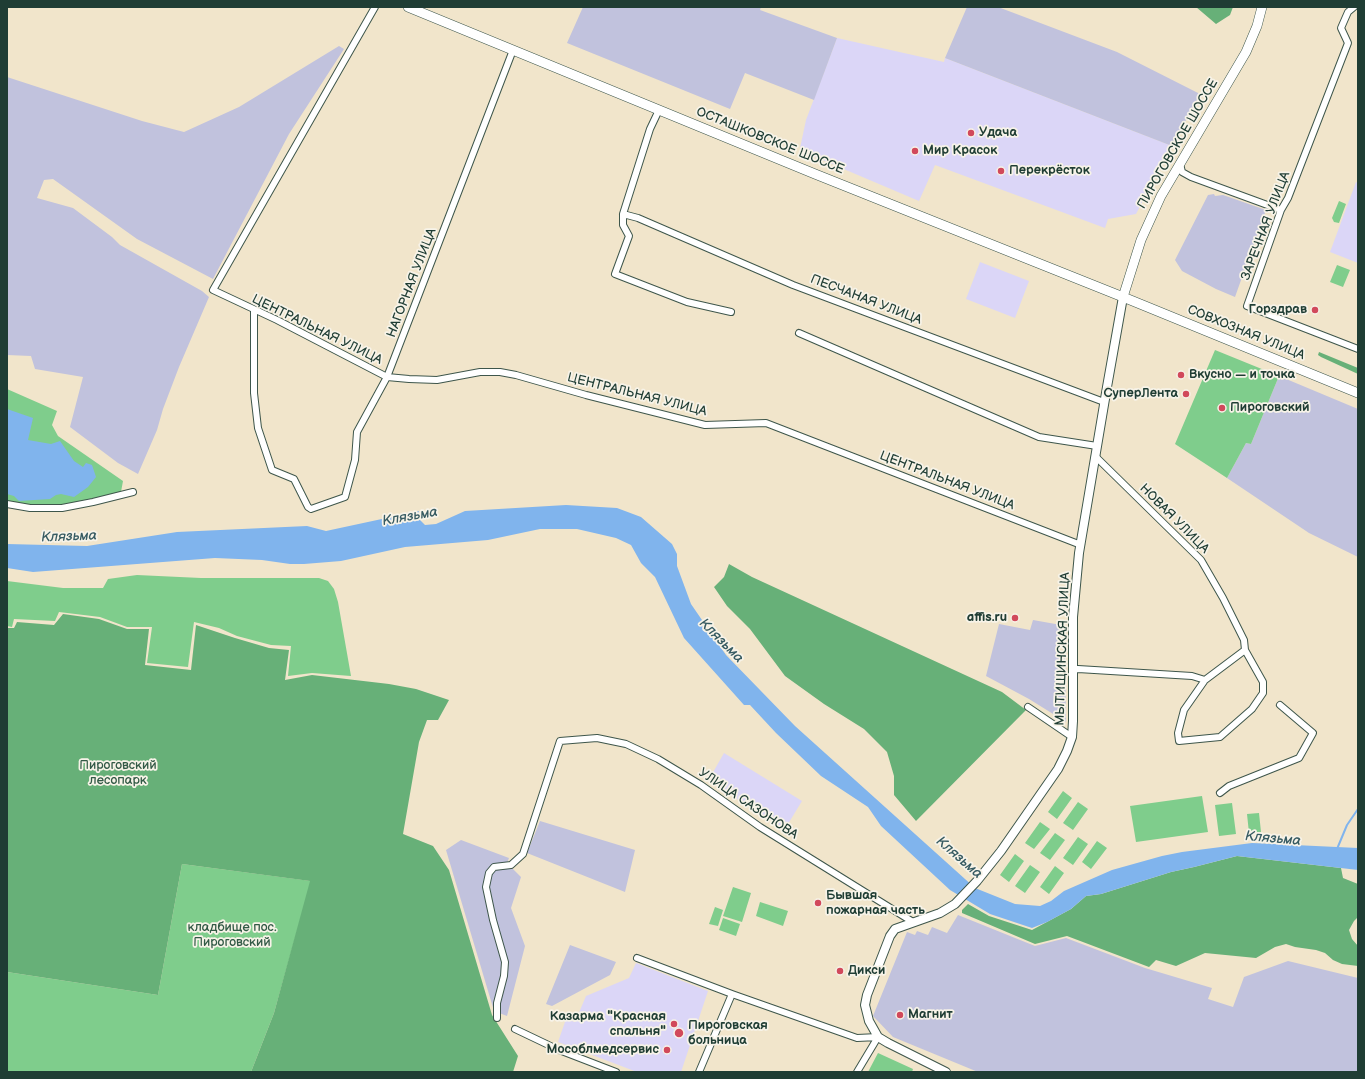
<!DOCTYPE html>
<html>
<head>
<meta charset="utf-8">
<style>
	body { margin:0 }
	#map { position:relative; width:1365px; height:1079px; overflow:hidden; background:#f1e5cb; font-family:"Balsamiq Sans",sans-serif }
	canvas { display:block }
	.frame { position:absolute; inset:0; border:8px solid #1f3d34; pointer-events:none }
</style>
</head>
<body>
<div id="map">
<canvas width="1365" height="1079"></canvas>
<div class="frame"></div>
</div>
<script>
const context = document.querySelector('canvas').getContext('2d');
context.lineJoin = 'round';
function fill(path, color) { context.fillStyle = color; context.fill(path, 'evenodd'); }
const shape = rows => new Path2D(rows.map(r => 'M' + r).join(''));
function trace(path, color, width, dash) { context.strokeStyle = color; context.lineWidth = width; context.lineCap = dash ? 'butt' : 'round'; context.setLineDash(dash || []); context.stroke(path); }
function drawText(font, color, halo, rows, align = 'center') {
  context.font = font + ' "Balsamiq Sans",sans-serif'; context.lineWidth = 3.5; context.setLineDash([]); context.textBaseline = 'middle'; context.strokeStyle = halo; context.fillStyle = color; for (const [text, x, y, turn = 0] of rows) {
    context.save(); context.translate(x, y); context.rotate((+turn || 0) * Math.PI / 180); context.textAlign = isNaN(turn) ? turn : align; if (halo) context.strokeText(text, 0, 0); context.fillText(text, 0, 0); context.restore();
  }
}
fill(shape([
	[837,38,944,62,945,58,1172,146,1136,214,1108,219,1105,228,935,165,919,201,806,153,800,148,806,120],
	[1356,182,1358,183,1358,263,1330,252],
	[980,262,1029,281,1015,318,966,299],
	[724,753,802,801,785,829,708,781],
	[636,963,708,991,681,1072,637,1072,558,1042,566,1019,575,1022,586,996,629,978]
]), '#dbd6f7');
fill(shape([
	[583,7,761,7,760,10,837,38,814,100,745,73,730,109,567,43],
	[967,7,998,7,1117,52,1200,94,1172,146,945,58],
	[339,46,344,49,289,134,213,279,137,239,53,179,44,180,37,198,73,208,112,237,120,245,202,291,209,297,179,367,163,409,157,430,138,474,118,463,70,427,83,377,35,369,31,356,7,355,7,77,142,121,184,132,239,107],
	[1214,194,1215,196,1223,195,1266,210,1235,297,1216,289,1182,271,1175,260,1208,195],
	[1279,376,1358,409,1358,557,1309,533,1227,478,1246,443,1251,444],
	[1033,620,1061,625,1056,655,1065,657,1066,722,1029,699,986,676,999,624,1030,630],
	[540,821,635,850,625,892,527,853],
	[461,840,509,858,507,863,521,877,511,908,525,946,507,1016,494,1011,446,850],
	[958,915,1035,946,1066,938,1145,968,1212,988,1208,999,1233,1007,1244,977,1288,961,1358,978,1358,1072,978,1072,893,1037,873,1016,907,932,915,935,917,931,928,935,932,927,947,933],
	[570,945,616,962,610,975,552,1006,546,1004]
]), '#c1c2dd');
fill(shape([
	[1339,201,1346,204,1339,223,1334,222,1332,218],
	[1337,265,1350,270,1343,287,1330,282],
	[1215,350,1279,376,1251,444,1246,443,1227,478,1175,444],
	[7,389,57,411,52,425,58,436,123,481,121,492,78,503,38,506,7,502],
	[137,575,201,578,319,578,328,581,334,589,338,602,351,676,312,673,288,676,291,646,271,645,237,636,219,628,194,622,188,667,147,663,152,627,127,627,100,617,59,612,55,621,14,619,12,627,7,626,7,581,63,588,103,588,108,579],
	[1063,791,1072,798,1057,819,1048,812],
	[1202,796,1208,832,1136,842,1130,806],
	[1078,802,1088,809,1073,830,1063,823],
	[1232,803,1236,834,1219,836,1215,805],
	[1259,813,1261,832,1249,833,1247,814],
	[1040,822,1050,829,1034,849,1025,843],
	[1055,833,1065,840,1050,860,1040,853],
	[1078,837,1088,844,1073,865,1063,858],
	[1097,841,1107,848,1091,869,1082,862],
	[1015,854,1024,861,1009,882,1000,875],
	[182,864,311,881,274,1013,251,1072,7,1072,7,972,158,995],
	[1030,865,1040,872,1025,893,1015,886],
	[1055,866,1064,873,1049,894,1040,887],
	[733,887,751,893,742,922,723,916],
	[760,902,788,911,783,926,756,916],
	[715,907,723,910,718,926,709,924],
	[723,918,740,924,736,936,719,930],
	[878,1053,913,1069,912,1072,868,1072]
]), '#7fcd8c');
fill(shape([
	[1196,7,1233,7,1230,15,1216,24],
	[1319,352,1358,368,1358,374,1321,357,1318,355],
	[729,564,752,577,1002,692,1026,710,916,821,894,795,894,776,887,752,864,729,824,704,785,676,750,629,727,606,714,587,724,577],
	[63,614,99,619,127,629,149,629,145,665,191,670,196,625,235,638,269,648,289,650,285,680,312,675,389,684,416,689,449,700,438,720,427,720,419,742,403,834,433,846,449,870,492,1015,518,1056,513,1072,251,1072,274,1013,310,881,182,864,158,995,7,972,7,628,14,628,17,622,54,625],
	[1237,856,1341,868,1343,878,1358,884,1358,917,1354,921,1349,930,1352,939,1358,946,1358,966,1342,964,1333,960,1325,953,1316,950,1295,947,1286,944,1275,947,1256,958,1205,953,1176,966,1156,960,1149,967,1067,936,1035,944,962,913,962,910,968,904,989,916,1032,930,1071,909,1086,896,1101,894,1171,872,1194,867]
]), '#67b078');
fill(shape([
	[7,409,33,418,28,440,51,444,60,441,74,461,83,467,86,463,92,465,96,477,88,487,74,497,61,494,56,495,50,499,19,501,14,496,7,494],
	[566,505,617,508,641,517,672,544,677,554,677,566,691,604,726,655,795,726,975,888,1015,904,1040,906,1051,901,1064,891,1112,870,1162,856,1182,852,1252,843,1358,848,1358,870,1237,856,1194,867,1171,872,1101,894,1086,896,1071,909,1047,922,1032,928,990,914,950,890,881,826,868,807,821,776,776,733,750,705,744,705,684,638,655,577,641,563,631,545,616,538,577,529,540,529,488,540,405,547,341,561,304,564,290,564,262,560,215,558,33,572,7,568,7,544,87,546,177,532,307,526,326,531,419,511,417,517,425,525,436,524,465,511]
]), '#80b4ed');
trace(shape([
	[1337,849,1347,825,1358,809]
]), '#80b4ed', 2);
const minor = shape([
	[375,7,213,290,277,320,387,377,409,379,437,380,480,372,500,372,516,375,586,395,705,425,766,423,1081,545],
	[1354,7,1348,12,1341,28,1348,43,1288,198,1281,210,1247,306,1358,349],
	[659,110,650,129,623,214,623,225,629,236,615,274,687,302,731,312],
	[1180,164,1182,172,1191,177,1281,210],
	[623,214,638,218,793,285,1104,402],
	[254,310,254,393,258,428,272,470,294,479,308,507,311,509,345,497,355,460,357,432,387,377,513,50],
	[799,333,1039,437,1097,446],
	[1095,456,1201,560,1223,598,1244,640,1245,650,1263,682,1263,693,1252,709,1220,737,1179,741,1178,733,1184,710,1205,680,1245,650],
	[7,504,30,508,62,508,93,502,133,492],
	[1073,670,1078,669,1192,676,1205,680],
	[1028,707,1072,737],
	[1220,793,1229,786,1299,758,1313,733,1280,705],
	[637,958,732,994,857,1038,878,1037],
	[497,1018,497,1003,504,976,505,962,493,920,486,887,489,873,494,867,511,865,523,854,560,741,597,738,626,744,658,759,701,785,760,827,913,922],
	[515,1029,559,1050,616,1072],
	[699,1072,732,994],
	[857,1072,878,1037]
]);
const tertiary = shape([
	[946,1072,888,1043,878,1037,869,1021,865,1005,867,995,890,936,895,929,940,913,955,904,977,881,1001,851,1058,769,1067,751,1072,737,1073,721,1073,617,1079,553,1107,387,1123,297]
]);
const secondary = shape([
	[408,7,815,174,1123,297,1358,393],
	[1123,297,1141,240,1161,196,1246,52,1257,26,1262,7]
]);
trace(minor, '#3e564b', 8);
trace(tertiary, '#3e564b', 10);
trace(secondary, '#3e564b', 10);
trace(minor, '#fff', 6);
trace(tertiary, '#fff', 8);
trace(secondary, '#fff', 9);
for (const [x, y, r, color] of [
	[971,133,4,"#d1495b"],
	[915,151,4,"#d1495b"],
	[1001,171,4,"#d1495b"],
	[1315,310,4,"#d1495b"],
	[1181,375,4,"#d1495b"],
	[1186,394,4,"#d1495b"],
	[1222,408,4,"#d1495b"],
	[1015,618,4,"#d1495b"],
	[818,903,4,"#d1495b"],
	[840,971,4,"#d1495b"],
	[900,1015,4,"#d1495b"],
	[674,1024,4,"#d1495b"],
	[679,1033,5,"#d1495b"],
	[667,1050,4,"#d1495b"]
]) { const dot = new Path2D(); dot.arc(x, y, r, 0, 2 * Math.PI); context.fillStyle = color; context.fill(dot); trace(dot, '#f7f3e8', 1.5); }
drawText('bold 13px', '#1f3d34', '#f7f3e8', [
	["Удача",979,133],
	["Мир Красок",923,151],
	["Перекрёсток",1009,171],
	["Горздрав",1307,310,"right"],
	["Вкусно — и точка",1189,375],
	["СуперЛента",1178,394,"right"],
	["Пироговский",1230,408],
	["affis.ru",1007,618,"right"],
	["Бывшая",826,896],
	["пожарная часть",826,911],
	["Дикси",848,971],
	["Магнит",908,1015],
	["Казарма \"Красная",666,1017,"right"],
	["спальня\"",666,1032,"right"],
	["Пироговская",688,1026],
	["больница",688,1041],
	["Мособлмедсервис",659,1050,"right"]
], 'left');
drawText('13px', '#1f3d34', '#f7f3e8', [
	["ОСТАШКОВСКОЕ ШОССЕ",770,141,22],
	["ПИРОГОВСКОЕ ШОССЕ",1178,144,-60],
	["ЗАРЕЧНАЯ УЛИЦА",1266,226,-69],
	["НАГОРНАЯ УЛИЦА",412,283,-69],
	["ПЕСЧАНАЯ УЛИЦА",866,300,21],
	["ЦЕНТРАЛЬНАЯ УЛИЦА",317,330,26],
	["СОВХОЗНАЯ УЛИЦА",1246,333,22],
	["ЦЕНТРАЛЬНАЯ УЛИЦА",637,395,14],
	["ЦЕНТРАЛЬНАЯ УЛИЦА",947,481,21],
	["НОВАЯ УЛИЦА",1174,519,45],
	["МЫТИЩИНСКАЯ УЛИЦА",1063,649,-88],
	["УЛИЦА САЗОНОВА",748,804,34]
]);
drawText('13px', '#325a46', '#f7f3e8', [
	["Пироговский",118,766],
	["лесопарк",118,781],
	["кладбище пос.",232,928],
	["Пироговский",232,943]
]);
drawText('italic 14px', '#375b62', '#f7f3e8', [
	["Клязьма",410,517,-10],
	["Клязьма",69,537,-2],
	["Клязьма",721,641,45],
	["Клязьма",1273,839,5],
	["Клязьма",959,858,41]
]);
</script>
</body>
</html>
